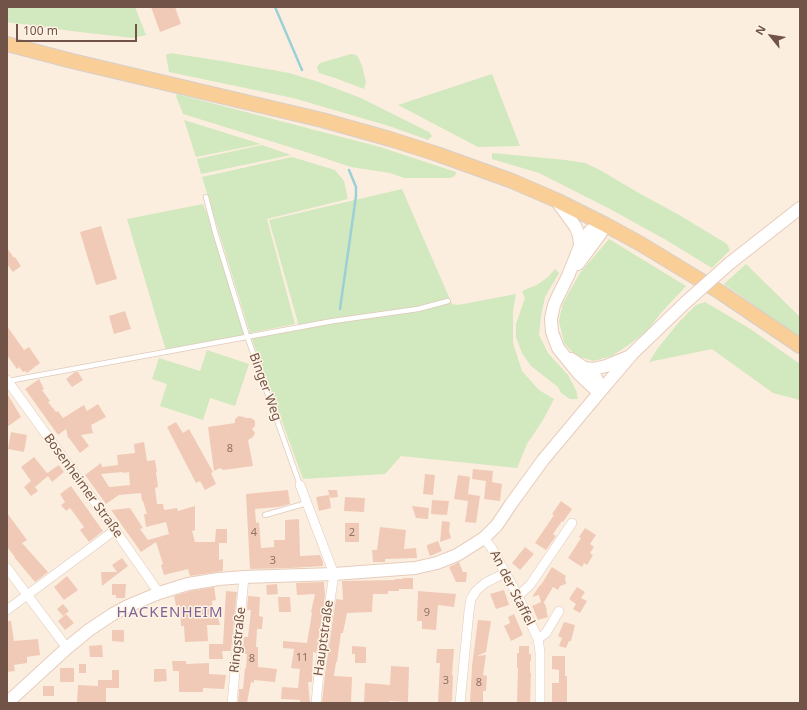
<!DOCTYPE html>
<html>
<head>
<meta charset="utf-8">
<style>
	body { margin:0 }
	#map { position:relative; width:807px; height:710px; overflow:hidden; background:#fceedf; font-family:"Noto Sans",sans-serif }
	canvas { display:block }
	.frame { position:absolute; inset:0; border:8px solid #715347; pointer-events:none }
	.north { position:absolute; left:751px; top:16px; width:40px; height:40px; -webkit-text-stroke:3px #fff3e4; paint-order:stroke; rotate:300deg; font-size:11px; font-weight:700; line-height:16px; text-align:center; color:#715347 }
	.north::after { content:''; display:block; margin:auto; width:14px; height:18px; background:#715347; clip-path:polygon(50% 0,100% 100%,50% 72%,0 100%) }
	.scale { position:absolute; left:16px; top:24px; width:121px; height:18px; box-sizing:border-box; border:2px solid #715347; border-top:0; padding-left:5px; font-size:12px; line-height:14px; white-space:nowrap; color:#715347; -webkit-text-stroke:3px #fff3e4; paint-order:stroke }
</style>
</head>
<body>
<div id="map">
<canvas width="807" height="710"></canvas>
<div class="frame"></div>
<div class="north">N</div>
<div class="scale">100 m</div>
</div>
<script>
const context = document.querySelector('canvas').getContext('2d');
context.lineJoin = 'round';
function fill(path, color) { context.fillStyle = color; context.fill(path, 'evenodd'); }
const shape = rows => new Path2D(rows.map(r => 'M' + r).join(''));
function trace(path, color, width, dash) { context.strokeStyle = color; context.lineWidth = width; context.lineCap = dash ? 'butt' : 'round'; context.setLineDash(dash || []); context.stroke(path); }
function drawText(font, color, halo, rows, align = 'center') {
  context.font = font + ' "Noto Sans",sans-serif'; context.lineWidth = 3; context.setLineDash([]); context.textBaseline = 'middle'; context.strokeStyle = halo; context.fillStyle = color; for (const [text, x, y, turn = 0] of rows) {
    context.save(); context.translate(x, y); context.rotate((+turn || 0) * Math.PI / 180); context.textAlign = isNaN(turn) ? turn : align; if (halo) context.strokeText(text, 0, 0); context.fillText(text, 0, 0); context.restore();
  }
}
fill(shape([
	[7,7,135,7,146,35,133,38,71,31,7,22],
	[170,53,222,61,289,73,319,82,361,98,429,132,432,136,428,140,389,126,293,98,169,72,166,55],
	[351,54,356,55,358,57,362,66,366,82,364,89,335,78,319,73,317,67,320,63],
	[492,74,520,146,478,147,398,105],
	[177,94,380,147,456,172,455,176,450,178,404,178,390,173,351,167,309,153,183,114,176,96],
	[184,120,261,144,196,157],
	[262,145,291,155,201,174,197,159],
	[492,153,566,160,585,163,600,170,637,192,681,216,727,244,730,250,712,268,666,240,610,209,539,173,492,159],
	[292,157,335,170,344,181,348,199,267,219,295,324,250,333,202,177],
	[402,189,452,304,458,305,516,294,513,311,513,343,522,371,539,390,554,399,543,420,527,444,517,468,401,456,385,474,303,479,251,337,300,330,269,220],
	[203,204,215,232,247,336,166,351,127,219],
	[609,239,686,286,660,314,648,330,630,344,612,356,594,361,576,356,564,343,559,321,563,303,580,273],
	[746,264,800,317,800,338,724,284],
	[555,269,559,273,545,297,541,316,539,335,548,353,568,375,576,390,578,399,570,399,561,393,558,387,531,366,522,353,516,337,516,324,525,298,522,292,524,290,537,285,548,277],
	[705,302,749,328,800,364,800,400,773,393,712,349,649,362,658,348,679,322,696,305],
	[207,350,249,364,235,406,210,398,203,420,160,406,167,384,152,379,159,358,200,371]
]), '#d2e8be');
trace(shape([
	[275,7,302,70],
	[340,309,356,196,356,187,349,170]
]), '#9bd1d6', 2.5);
fill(shape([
	[151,7,175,7,181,24,160,32],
	[101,226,117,279,96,285,80,232],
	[7,248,14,258,15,257,21,266,13,272,7,264],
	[125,311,131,329,114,334,109,316],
	[7,326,24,350,29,347,40,363,27,373,25,371,23,372,19,367,17,369,7,355],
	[75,372,78,372,83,380,72,387,66,379],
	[39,379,44,389,42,390,50,401,48,402,56,412,58,411,63,418,84,405,87,411,98,404,106,417,91,425,93,433,81,435,89,446,80,453,69,438,68,438,66,429,58,435,25,389],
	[7,393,21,417,7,427],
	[239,416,244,417,246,418,251,418,255,421,255,426,252,429,255,433,253,437,248,440,253,466,223,470,220,468,214,471,208,427,235,423,235,419],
	[176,422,183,433,189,429,213,472,211,473,216,484,205,490,200,481,196,483,167,427],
	[11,432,27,435,24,452,8,449],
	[144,442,147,461,155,460,157,472,156,472,158,487,155,488,157,504,163,504,164,510,177,508,178,511,195,506,195,530,192,531,195,542,215,542,216,529,227,529,227,543,219,543,219,560,223,559,223,571,190,576,188,569,164,575,161,565,163,564,156,542,141,552,111,510,130,508,143,528,140,529,148,540,169,534,166,522,146,527,144,514,147,514,143,501,142,501,141,493,119,495,106,504,85,475,101,463,102,467,118,465,117,455,135,453,134,444],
	[123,472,123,473,129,472,130,485,109,487,101,474],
	[34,457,47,473,59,465,64,472,52,482,48,476,35,487,38,491,31,496,24,487,31,481,21,467],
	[473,469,493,471,492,482,502,484,500,501,484,499,486,481,472,479],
	[425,474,435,475,433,495,423,494],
	[458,475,470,477,468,494,480,496,476,523,465,522,468,501,454,499],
	[71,486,103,531,89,542,80,530,84,527,70,508,66,511,61,505,65,502,60,494],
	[288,490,290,504,278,507,255,509,256,523,259,522,261,548,274,547,274,540,285,540,285,520,299,519,300,556,320,555,323,562,323,566,291,568,250,569,246,494],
	[328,490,337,490,338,497,330,498],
	[329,495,331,508,319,511,316,497],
	[345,497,365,498,364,512,344,511],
	[432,500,449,501,447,515,431,514],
	[561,501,572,509,563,522,562,521,553,534,556,536,546,550,535,543,554,515,552,514],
	[412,506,429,508,428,519,416,518],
	[7,513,27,540,22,543,48,572,35,582,14,557,15,557,7,547],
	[442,521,450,522,449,531,451,538,440,542],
	[345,523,359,523,359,542,345,542],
	[380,527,406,530,404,549,416,548,417,558,385,559,385,562,373,562,372,550,377,550],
	[585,528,596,535,590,544,594,547,590,553,593,555,587,565,584,563,582,567,568,558,581,538,579,537],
	[438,541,442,551,430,556,427,548,427,545],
	[525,547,534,554,520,570,512,563],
	[122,558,128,566,102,586,101,572,117,572,112,565],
	[459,562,463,572,467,572,466,582,456,582,449,567],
	[552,567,566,576,565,578,566,584,560,586,558,590,553,587,544,602,547,610,546,610,548,617,538,620,532,606,541,602,539,595,532,597,540,585,541,585],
	[67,576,78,590,64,600,54,587],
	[403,578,413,578,413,589,399,589,399,591,388,591,388,594,373,594,372,612,347,613,343,633,341,633,338,654,337,662,336,662,334,676,352,677,351,703,322,703,325,674,336,599,343,600,342,581,395,580,395,579,403,579],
	[324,582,325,596,317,649,316,653,313,652,312,682,308,682,310,703,300,703,300,700,281,699,282,687,298,688,300,669,291,668,294,649,283,648,283,641,307,643,312,613,311,612,315,594,297,595,296,583],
	[112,584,126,584,125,598,116,598,116,595,112,595],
	[277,584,278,594,267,595,266,585],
	[214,587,216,600,212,601,213,617,218,617,220,625,207,625,208,641,185,642,184,626,181,626,180,605,176,606,174,596,190,591],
	[577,587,585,592,581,598,587,601,580,613,573,609,576,604,569,599],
	[504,590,509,605,496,609,490,594],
	[226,591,237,592,231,651,222,651,223,659,209,659,209,644,223,644],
	[418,591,456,594,454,607,438,605,436,630,422,629,422,621,417,621],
	[248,596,260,597,259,616,263,617,262,629,257,629,256,647,258,647,258,667,277,669,275,682,254,680,254,683,251,682,247,703,238,703,239,689,243,689,245,668,246,668,247,654,245,654,245,652,243,652,244,637,248,637,251,610,247,610],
	[278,597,290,597,291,612,279,612],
	[63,604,69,611,63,616,57,609],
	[66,614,74,623,65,630,58,621],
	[514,614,523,635,511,641,504,626,510,623,508,617],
	[478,620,491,621,486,652,477,656,486,655,483,675,487,676,486,691,483,691,483,703,470,703,472,666],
	[7,621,11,621,14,641,38,639,40,655,27,657,27,663,14,665,15,671,7,672],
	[564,622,575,625,571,641,569,641,566,648,559,646,562,638,558,636],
	[112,630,124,630,124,642,112,641],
	[102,645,103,657,90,657,89,646],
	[352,646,366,647,366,663,355,663,355,654,352,654],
	[519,646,529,646,529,654,531,654,531,661,530,661,530,673,531,673,530,703,517,703,518,668,517,668,517,653,519,653],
	[437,649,454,649,452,675,453,675,452,701,451,701,451,703,438,703,440,663,436,663],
	[552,656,565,656,565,676,567,676,567,703,552,703,552,683,559,683,559,670,552,669],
	[172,661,186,661,186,664,209,663,209,674,226,675,224,689,203,688,203,692,179,692,179,671,173,671],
	[79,664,86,664,86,673,79,673],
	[391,666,409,667,408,702,389,701,389,703,364,703,365,683,390,685],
	[60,668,74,668,74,682,60,682],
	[154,669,166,669,167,681,154,682],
	[112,670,119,670,119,688,106,688,106,703,77,703,78,685,98,686,98,680,112,680],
	[43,686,54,686,54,696,43,696]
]), '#f0cab7');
const service = shape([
	[206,197,215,232,247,336,300,485],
	[8,381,333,321,418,309,448,301],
	[265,515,307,503]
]);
const minor = shape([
	[7,380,115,530,159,593],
	[300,485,334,574,319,673,316,703],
	[484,538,491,547,518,596,538,639,540,652,540,703],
	[7,568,67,648],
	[518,596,530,585,572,523],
	[7,610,115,530],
	[538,639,546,633,559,611],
	[232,703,244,577],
	[460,703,469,611,471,599,476,591,485,583,505,573]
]);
const secondary = shape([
	[556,200,575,226,579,235,580,246],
	[730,263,800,208],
	[578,264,598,237,606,225],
	[571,359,589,371,595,376,598,382,599,393],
	[585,368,593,369,606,366,628,357],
	[599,393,579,374,558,348,552,332,551,319,554,305,557,298,568,276,580,246,590,231,595,227,606,225],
	[7,703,67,648,89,630,113,614,128,606,159,593,188,584,219,579,244,577,334,574,415,568,437,563,457,555,465,550,484,538,497,525,511,504,543,460,599,393,632,354,686,302]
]);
const primary = shape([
	[7,44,72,61,322,120,390,139,437,154,512,181,556,200,606,225,639,243,720,292,800,346]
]);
trace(service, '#dfcabb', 6);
trace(minor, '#dfcabb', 10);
trace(secondary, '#e6ccbb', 14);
trace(primary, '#d7cfcb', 16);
trace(service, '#fff', 4.5);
trace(minor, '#fff', 9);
trace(secondary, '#fff', 12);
trace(primary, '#face97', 14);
const secondaryBridge = shape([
	[686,302,730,263]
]);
trace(secondaryBridge, '#e6ccbb', 14, []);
trace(secondaryBridge, '#fff', 12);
drawText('11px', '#917163', null, [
	["8",230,449],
	["4",254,533],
	["2",352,533],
	["3",273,561],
	["9",427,613],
	["11",302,658],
	["8",252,659],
	["3",446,681],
	["8",479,683]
]);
drawText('13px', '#715347', '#fff3e4', [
	["Binger Weg",265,387,70],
	["Bosenheimer Straße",83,486,54],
	["An der Staffel",512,588,63],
	["Hauptstraße",324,638,-82],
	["Ringstraße",238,640,-84]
]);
context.letterSpacing = '1px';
drawText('15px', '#806395', '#fff3e4', [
	["HACKENHEIM",170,613]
]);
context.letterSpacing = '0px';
</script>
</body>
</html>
